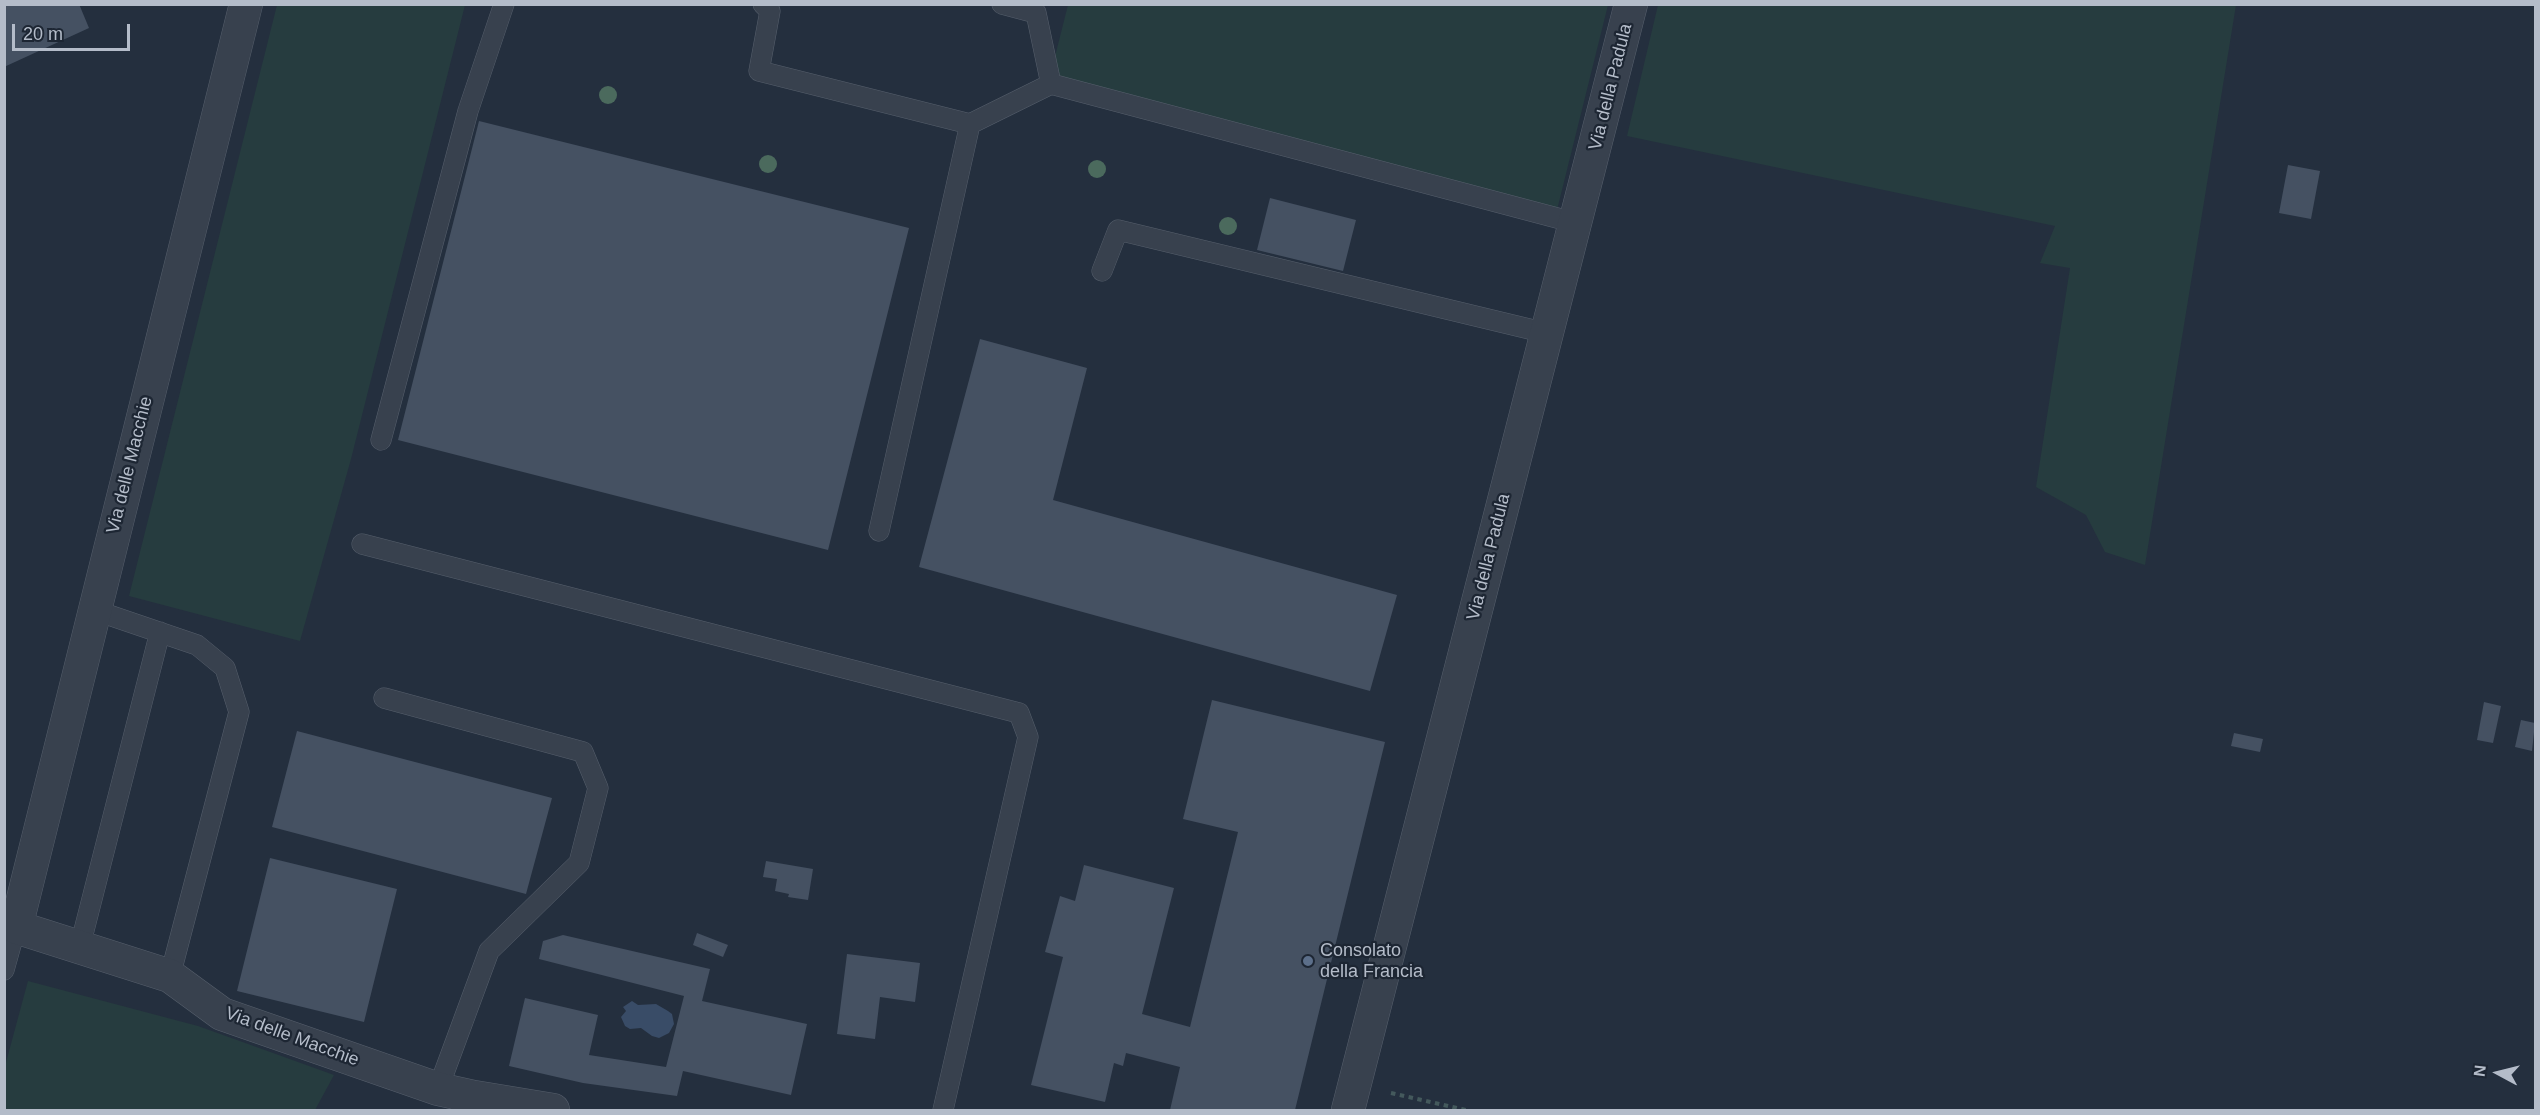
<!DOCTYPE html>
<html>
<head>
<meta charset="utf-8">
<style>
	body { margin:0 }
	#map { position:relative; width:2540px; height:1115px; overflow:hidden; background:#242f3e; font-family:Arial,sans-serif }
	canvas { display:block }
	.frame { position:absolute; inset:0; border:6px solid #b4bcc9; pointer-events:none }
	.north { position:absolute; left:2468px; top:1043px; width:60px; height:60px; -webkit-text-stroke:4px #1d2633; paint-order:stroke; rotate:277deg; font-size:16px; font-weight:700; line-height:24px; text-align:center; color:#b4bcc9 }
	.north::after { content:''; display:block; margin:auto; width:21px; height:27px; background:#b4bcc9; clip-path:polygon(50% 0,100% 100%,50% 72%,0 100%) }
	.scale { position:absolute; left:12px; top:24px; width:118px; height:27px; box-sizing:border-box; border:3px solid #b4bcc9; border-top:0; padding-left:8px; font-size:18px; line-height:21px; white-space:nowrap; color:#b4bcc9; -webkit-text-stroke:4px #1d2633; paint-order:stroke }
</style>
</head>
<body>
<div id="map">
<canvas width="2540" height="1115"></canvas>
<div class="frame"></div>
<div class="north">N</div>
<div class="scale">20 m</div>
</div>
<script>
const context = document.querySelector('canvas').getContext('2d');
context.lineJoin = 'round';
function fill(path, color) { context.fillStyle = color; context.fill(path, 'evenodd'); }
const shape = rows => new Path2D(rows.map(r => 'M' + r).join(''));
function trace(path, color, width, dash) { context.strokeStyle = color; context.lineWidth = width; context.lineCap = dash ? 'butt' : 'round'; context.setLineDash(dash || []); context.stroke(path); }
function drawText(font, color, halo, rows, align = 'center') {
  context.font = font + ' Arial,sans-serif'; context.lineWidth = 4.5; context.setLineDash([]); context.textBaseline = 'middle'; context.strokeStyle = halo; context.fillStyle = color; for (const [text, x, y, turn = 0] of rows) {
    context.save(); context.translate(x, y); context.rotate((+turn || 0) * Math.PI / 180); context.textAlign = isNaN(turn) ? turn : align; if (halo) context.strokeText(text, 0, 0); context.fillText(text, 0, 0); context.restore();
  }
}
fill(shape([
	[277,5,465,5,351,459,300,641,129,596],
	[1068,5,1608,5,1555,218,1047,88],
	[1658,5,2236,5,2145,565,2105,552,2086,515,2036,487,2070,268,2040,263,2055,226,1627,136],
	[28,981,198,1026,334,1075,315,1110,5,1110,5,1066]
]), '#263c3f');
fill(shape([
	[632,1001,638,1005,656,1004,668,1011,672,1014,674,1024,669,1033,659,1038,652,1036,641,1028,630,1029,625,1026,621,1017,626,1011,623,1007]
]), '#394c67');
fill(shape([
	[4,4,79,4,89,28,4,67],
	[479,121,909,228,828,550,398,440],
	[2288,165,2320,171,2311,219,2279,213],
	[1270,198,1356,220,1343,271,1257,250],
	[980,339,1087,368,1053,500,1397,595,1370,691,919,567],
	[1212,700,1385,742,1295,1110,1170,1110,1180,1067,1126,1053,1123,1066,1114,1063,1105,1102,1031,1085,1063,957,1045,952,1060,896,1075,901,1084,865,1174,888,1142,1014,1190,1027,1238,832,1183,819],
	[2484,702,2501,706,2493,743,2477,740],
	[2521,720,2535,723,2532,751,2515,747],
	[297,731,552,798,526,894,272,827],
	[2234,733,2263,739,2260,752,2231,746],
	[270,858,397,889,364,1022,237,991],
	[766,861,813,869,808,900,788,897,789,894,775,891,777,879,763,877],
	[697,933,728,945,723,957,693,945],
	[563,935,710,969,702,1001,807,1024,791,1095,683,1071,677,1096,583,1083,509,1066,525,998,598,1015,589,1055,666,1067,684,996,539,959,543,941],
	[847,954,920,963,915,1002,880,997,875,1039,837,1034]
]), '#455162');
const service = shape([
	[763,4,770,11,759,71,970,124,1051,84,1576,223],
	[1002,4,1036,13,1051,84],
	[1102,271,1118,230,1546,333],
	[381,440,468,111,504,4],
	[879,531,970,124],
	[362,544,1019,713,1028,737,943,1110],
	[94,610,197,645,225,668,239,712,170,976],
	[384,698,583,752,598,788,579,863,489,951,438,1089],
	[80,946,160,632],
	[4,970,16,927]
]);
const minor = shape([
	[246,4,16,927,170,976,222,1014,438,1089,474,1097],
	[467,1110,474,1097,553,1110],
	[1348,1110,1631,4]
]);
trace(service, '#565f6c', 21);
trace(minor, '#565f6c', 34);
trace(shape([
	[1391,1093,1466,1110]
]), '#44595c', 4, [4.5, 4.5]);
trace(service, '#38414e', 20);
trace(minor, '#38414e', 33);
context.fillStyle = '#4b6a5d';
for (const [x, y] of [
	[608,95],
	[768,164],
	[1097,169],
	[1228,226]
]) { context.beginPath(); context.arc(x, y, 9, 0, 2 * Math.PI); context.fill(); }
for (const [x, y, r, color] of [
	[1308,961,6,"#5c6f8a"]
]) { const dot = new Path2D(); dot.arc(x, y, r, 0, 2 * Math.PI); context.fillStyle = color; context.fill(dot); trace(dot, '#1d2633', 2); }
drawText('18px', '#b4bcc9', '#1d2633', [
	["Via della Padula",1611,87,-76],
	["Via delle Macchie",130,465,-76],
	["Via della Padula",1489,557,-76],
	["Via delle Macchie",292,1037,20]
]);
drawText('18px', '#b4bcc9', '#1d2633', [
	["Consolato",1320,951],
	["della Francia",1320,972]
], 'left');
</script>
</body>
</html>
